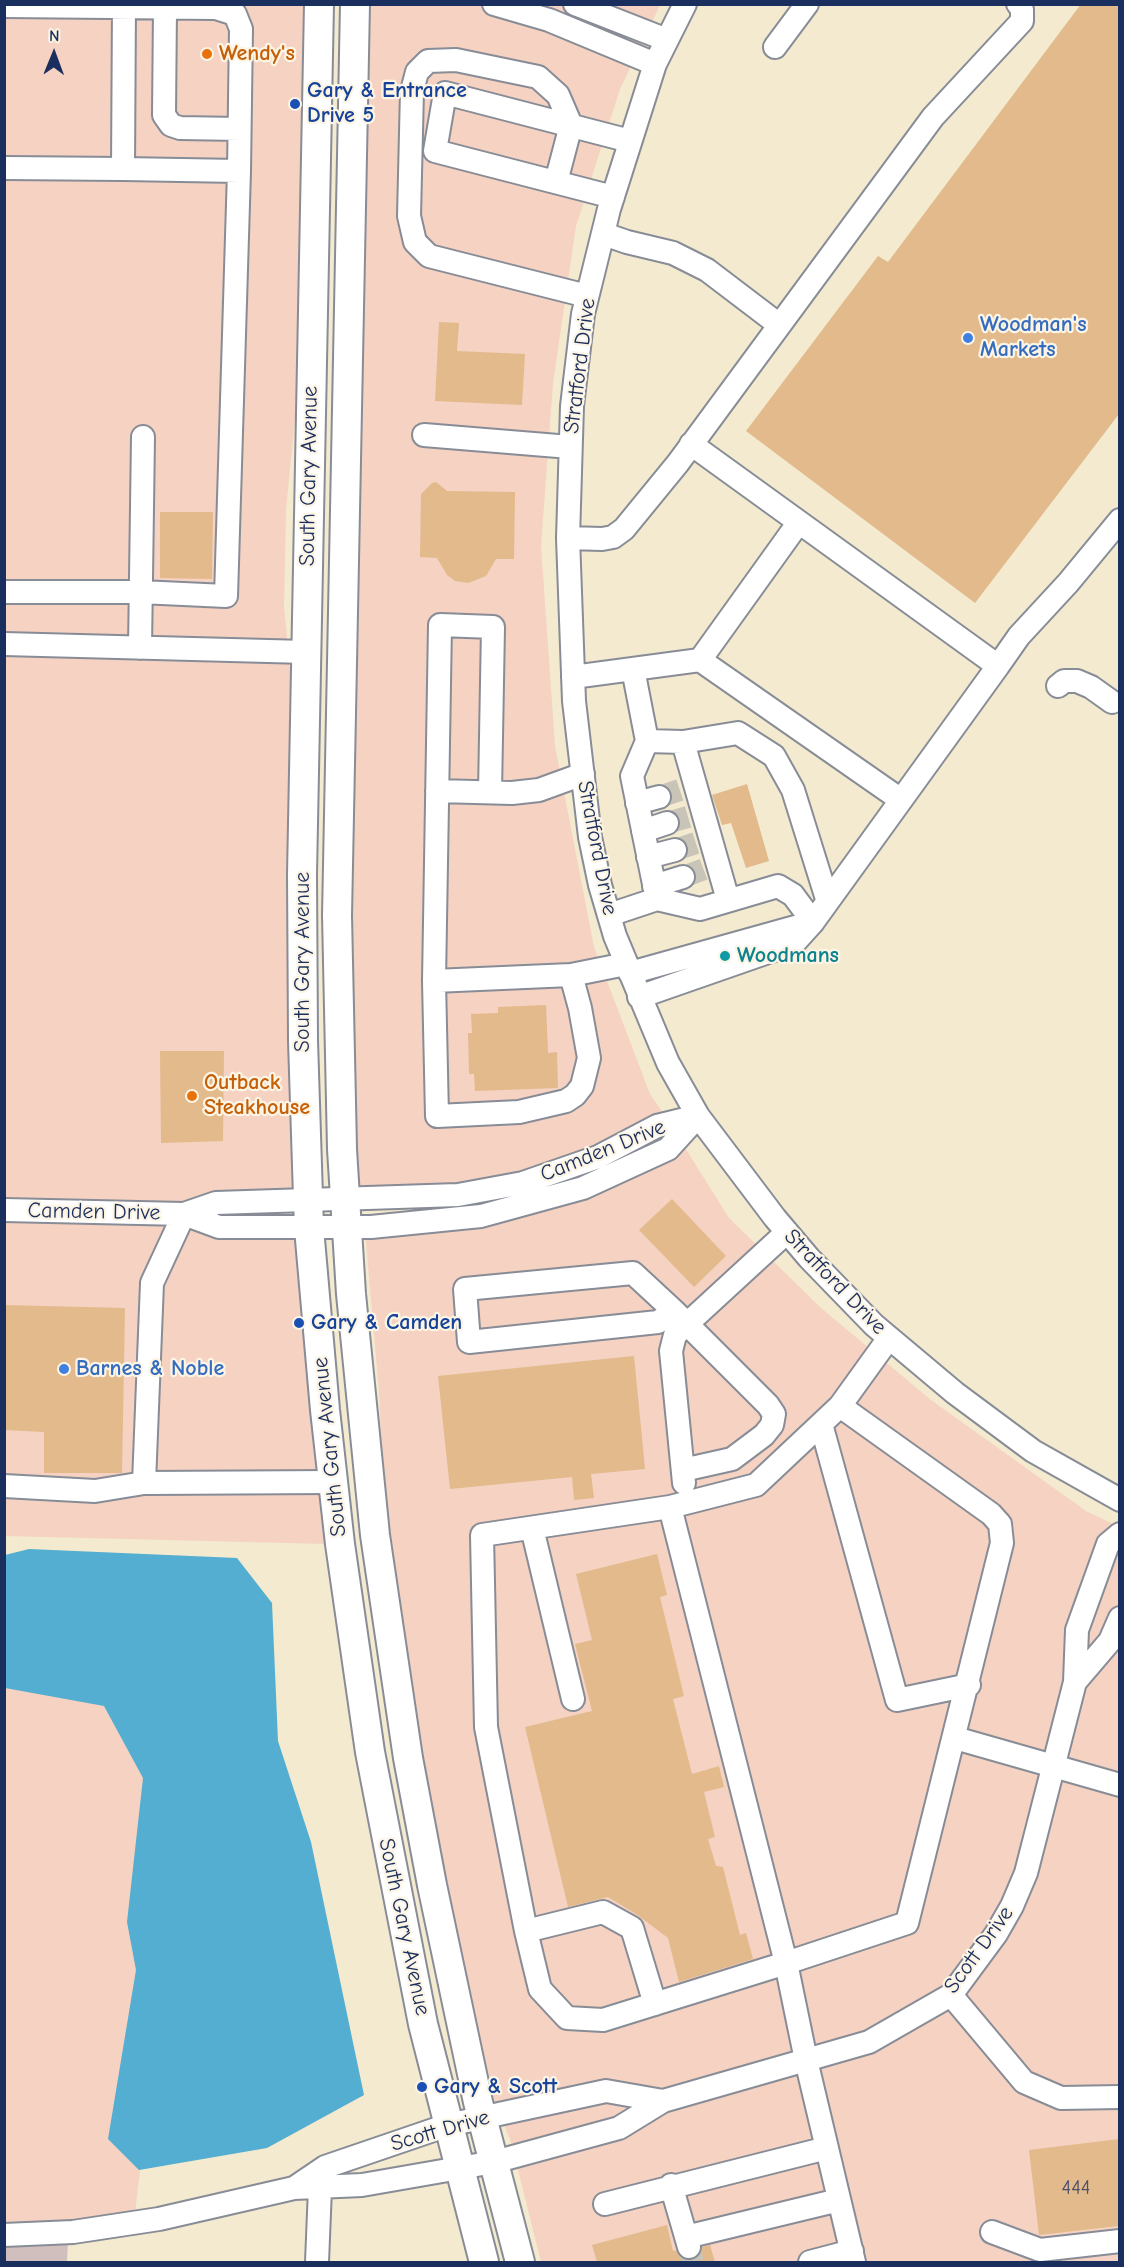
<!DOCTYPE html>
<html>
<head>
<meta charset="utf-8">
<style>
	body { margin:0 }
	#map { position:relative; width:1124px; height:2267px; overflow:hidden; background:#f3eacf; font-family:"Comic Neue",sans-serif }
	canvas { display:block }
	.frame { position:absolute; inset:0; border:6px solid #1b2f5e; pointer-events:none }
	.north { position:absolute; left:24px; top:24px; width:60px; height:60px; -webkit-text-stroke:4px #fcf5e5; paint-order:stroke; rotate:1deg; font-size:16px; font-weight:700; line-height:24px; text-align:center; color:#1b2f5e }
	.north::after { content:''; display:block; margin:auto; width:21px; height:27px; background:#1b2f5e; clip-path:polygon(50% 0,100% 100%,50% 72%,0 100%) }
</style>
</head>
<body>
<div id="map">
<canvas width="1124" height="2267"></canvas>
<div class="frame"></div>
<div class="north">N</div>
</div>
<script>
const context = document.querySelector('canvas').getContext('2d');
context.lineJoin = 'round';
function fill(path, color) { context.fillStyle = color; context.fill(path, 'evenodd'); }
const shape = rows => new Path2D(rows.map(r => 'M' + r).join(''));
function trace(path, color, width, dash) { context.strokeStyle = color; context.lineWidth = width; context.lineCap = dash ? 'butt' : 'round'; context.setLineDash(dash || []); context.stroke(path); }
function drawText(font, color, halo, rows, align = 'center') {
  context.font = font + ' "Comic Neue",sans-serif'; context.lineWidth = 4.5; context.setLineDash([]); context.textBaseline = 'middle'; context.strokeStyle = halo; context.fillStyle = color; for (const [text, x, y, turn = 0] of rows) {
    context.save(); context.translate(x, y); context.rotate((+turn || 0) * Math.PI / 180); context.textAlign = isNaN(turn) ? turn : align; if (halo) context.strokeText(text, 0, 0); context.fillText(text, 0, 0); context.restore();
  }
}
fill(shape([
	[5,5,306,5,299,379,286,509,284,607,293,701,299,1188,181,1206,5,1201],
	[366,5,660,5,620,89,576,226,553,383,541,546,555,746,594,947,650,1094,665,1116,598,1150,453,1191,355,1192,350,1019,350,762],
	[682,1143,729,1218,821,1308,931,1400,1086,1511,1119,1527,1119,2262,541,2262,511,2142,486,2079,420,1763,385,1532,379,1391,365,1231,480,1222],
	[5,1214,176,1219,300,1236,327,1544,5,1536],
	[4,1632,172,1720,142,2153,135,2213,5,2229]
]), '#f5d2c2');
fill(shape([
	[68,2239,67,2262,5,2262,5,2242]
]), '#d1bfbd');
fill(shape([
	[29,1549,237,1558,272,1603,278,1741,311,1842,364,2095,267,2148,139,2170,108,2139,136,1970,127,1922,143,1778,104,1706,5,1688,5,1555]
]), '#53aed1');
fill(shape([
	[1081,4,1119,4,1119,414,975,603,746,431,878,256,888,262],
	[439,322,459,323,457,351,525,354,522,405,435,401],
	[436,482,447,491,515,492,514,559,496,559,486,576,468,583,455,581,447,575,437,558,420,557,421,494,432,483],
	[160,512,213,512,212,579,160,578],
	[747,784,769,861,746,868,731,823,722,825,712,795],
	[546,1005,548,1053,557,1052,558,1088,475,1091,474,1074,469,1074,468,1033,472,1033,471,1014,498,1013,498,1007],
	[160,1051,224,1051,223,1141,161,1143],
	[672,1199,726,1256,694,1287,639,1230],
	[4,1305,125,1308,122,1473,44,1473,44,1432,4,1430],
	[634,1356,645,1469,591,1474,594,1498,574,1500,572,1477,450,1489,438,1376],
	[657,1554,667,1595,660,1597,684,1696,673,1699,692,1774,719,1766,724,1787,704,1792,715,1837,708,1839,716,1866,723,1867,740,1935,746,1933,753,1959,679,1982,668,1938,639,1916,608,1897,568,1907,525,1727,592,1711,575,1644,592,1640,576,1574],
	[1119,2139,1119,2226,1039,2235,1029,2150],
	[667,2225,673,2251,676,2250,680,2257,693,2260,699,2256,702,2247,710,2245,715,2262,597,2262,592,2245]
]), '#e2ba8c');
trace(shape([
	[659,797,683,789],
	[667,823,691,816],
	[675,850,699,842],
	[683,877,707,868],
	[689,2247,693,2262]
]), '#c8c5b8', 22, [22, 11]);
const minor = shape([
	[494,4,549,20,655,64],
	[575,4,667,40],
	[685,4,655,64,609,209,583,314,572,406,568,538,574,701,590,837,600,885,615,936,668,1063,698,1116,775,1218,809,1258,874,1325,955,1393,1033,1451,1120,1500],
	[4,6,216,8,235,14,241,29,239,171],
	[165,9,164,115,171,125,180,128,239,129],
	[775,47,807,4],
	[4,168,123,169,124,4],
	[556,182,571,125,558,95,538,77,456,60,428,61,417,72,412,91,409,216,415,242,429,256,587,296],
	[613,197,435,151,445,93,630,141],
	[604,234,627,242,673,253,707,270,778,324],
	[424,435,570,447],
	[568,538,602,539,613,537,624,529,678,463,933,117,1022,21,1022,9,1018,4],
	[4,592,140,592,226,596,239,171,123,169],
	[4,644,306,652],
	[140,648,143,437],
	[700,660,799,522],
	[998,666,1019,636,1068,583,1120,520],
	[633,669,647,741,632,776,657,899],
	[573,677,700,660,901,800],
	[1058,686,1064,681,1077,681,1091,687,1112,702],
	[647,741,683,742,738,733,774,756,793,790,827,899],
	[683,742,728,900],
	[437,791,512,793,539,790,583,774],
	[490,792,493,627,440,625,434,981,571,975,626,964],
	[637,803,659,797],
	[643,831,667,823],
	[648,857,675,850],
	[654,886,683,877],
	[609,915,657,899,700,909,778,886,793,895,813,922,998,666,691,444],
	[630,973,813,922],
	[434,981,437,1116,519,1112,566,1101,575,1095,582,1086,589,1058,580,1008,571,975],
	[639,997,794,943,813,922],
	[4,1210,184,1214,219,1227,371,1227,481,1216,583,1188,668,1149,698,1116],
	[184,1214,216,1203,458,1195,523,1183,598,1157,657,1126,698,1116],
	[674,1311,658,1322,469,1342,465,1289,633,1273,674,1311,768,1405,774,1414,772,1425,764,1435,732,1459,683,1470],
	[821,1424,897,1700,969,1685],
	[144,1483,152,1283,184,1214],
	[684,1483,671,1351,675,1335,787,1232],
	[4,1486,95,1491,144,1483,333,1482],
	[670,1507,786,1963,603,2020,567,2018,540,1989,526,1931,486,1727,482,1535,670,1507,756,1485,840,1406],
	[532,1528,573,1699],
	[1075,1682,1110,1641,1120,1618],
	[955,1738,1120,1785],
	[526,1931,603,1912,632,1928,655,2004],
	[951,1995,1024,2082,1061,2098,1120,2097],
	[671,2185,689,2247],
	[294,2188,325,2167,448,2125,606,2091,663,2101],
	[605,2204,827,2148],
	[992,2232,1040,2250,1120,2241],
	[4,2235,73,2232,159,2219,294,2188,362,2185,494,2162,619,2128,663,2101,869,2042,951,1995,996,1934,1012,1906,1026,1873,1075,1682,1077,1630,1108,1544,1120,1534],
	[686,2237,839,2200],
	[317,2262,320,2188],
	[810,2262,852,2251],
	[854,2262,806,2060,786,1963,907,1923,1002,1543,1000,1524,991,1514,840,1406,889,1338]
]);
const major = shape([
	[319,4,302,874,303,1041,309,1228,325,1410,340,1544,370,1752,423,2024,484,2262],
	[355,4,337,915,342,1149,351,1294,375,1535,408,1758,432,1885,478,2102,520,2262]
]);
trace(minor, '#878c96', 26);
trace(major, '#878c96', 32);
trace(minor, '#fff', 22);
trace(major, '#fff', 28);
for (const [x, y, r, color] of [
	[207,54,6,"#e8710a"],
	[295,104,6,"#1a4fb4"],
	[968,338,6,"#3f7fe0"],
	[725,956,6,"#0f9aa8"],
	[192,1096,6,"#e8710a"],
	[299,1323,6,"#1a4fb4"],
	[64,1369,6,"#3f7fe0"],
	[422,2087,6,"#1a4fb4"]
]) { const dot = new Path2D(); dot.arc(x, y, r, 0, 2 * Math.PI); context.fillStyle = color; context.fill(dot); trace(dot, '#fcf5e5', 2); }
drawText('20px', '#4d526a', null, [
	["444",1076,2188]
]);
drawText('bold 22px', '#c56008', '#fcf5e5', [
	["Wendy's",219,54],
	["Outback",204,1083],
	["Steakhouse",204,1108]
], 'left');
drawText('bold 22px', '#164399', '#fcf5e5', [
	["Gary & Entrance",307,91],
	["Drive 5",307,116],
	["Gary & Camden",311,1323],
	["Gary & Scott",434,2087]
], 'left');
drawText('bold 22px', '#366cbe', '#fcf5e5', [
	["Woodman's",980,325],
	["Markets",980,350],
	["Barnes & Noble",76,1369]
], 'left');
drawText('22px', '#1b2f5e', '#fcf5e5', [
	["Stratford Drive",580,366,-83],
	["South Gary Avenue",309,476,-89],
	["Stratford Drive",597,848,79],
	["South Gary Avenue",303,962,-90],
	["Camden Drive",603,1151,-22],
	["Camden Drive",94,1212,1],
	["Stratford Drive",835,1282,46],
	["South Gary Avenue",330,1447,-96],
	["South Gary Avenue",404,1927,78],
	["Scott Drive",979,1950,-54],
	["Scott Drive",440,2131,-16]
]);
drawText('bold 22px', '#0d838f', '#fcf5e5', [
	["Woodmans",737,956]
], 'left');
</script>
</body>
</html>
